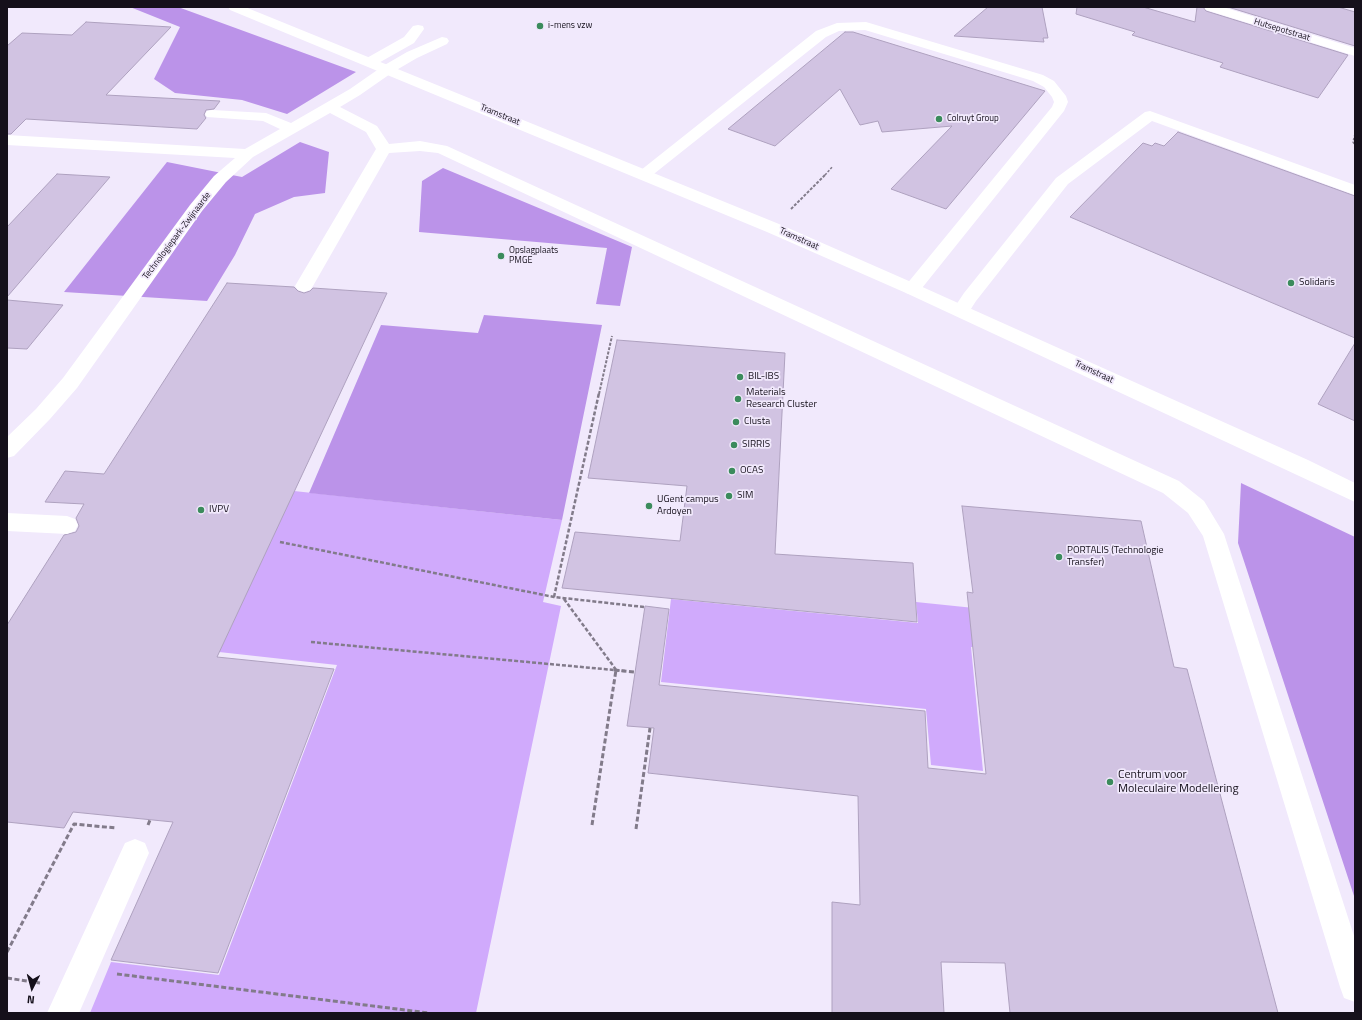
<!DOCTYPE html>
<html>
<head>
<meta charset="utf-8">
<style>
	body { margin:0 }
	#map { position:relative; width:1362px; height:1020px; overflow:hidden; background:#f1e9fc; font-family:"Titillium Web",sans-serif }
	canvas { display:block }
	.frame { position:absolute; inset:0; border:8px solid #15101b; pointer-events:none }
	.north { position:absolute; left:12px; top:968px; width:40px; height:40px; -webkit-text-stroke:3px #f1e9fc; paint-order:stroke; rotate:186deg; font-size:11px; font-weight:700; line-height:16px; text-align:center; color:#15101b }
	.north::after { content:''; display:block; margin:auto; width:14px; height:18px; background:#15101b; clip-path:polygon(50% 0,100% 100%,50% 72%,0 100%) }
</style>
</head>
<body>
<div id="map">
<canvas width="1362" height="1020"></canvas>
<div class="frame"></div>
<div class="north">N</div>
</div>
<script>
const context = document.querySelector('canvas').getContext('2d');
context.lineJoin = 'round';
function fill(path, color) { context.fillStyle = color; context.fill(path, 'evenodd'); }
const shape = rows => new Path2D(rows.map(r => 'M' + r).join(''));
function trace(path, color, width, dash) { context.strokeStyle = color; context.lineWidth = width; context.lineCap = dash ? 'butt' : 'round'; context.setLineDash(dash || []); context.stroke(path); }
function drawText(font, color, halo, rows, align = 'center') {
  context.font = font + ' "Titillium Web",sans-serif'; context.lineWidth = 3.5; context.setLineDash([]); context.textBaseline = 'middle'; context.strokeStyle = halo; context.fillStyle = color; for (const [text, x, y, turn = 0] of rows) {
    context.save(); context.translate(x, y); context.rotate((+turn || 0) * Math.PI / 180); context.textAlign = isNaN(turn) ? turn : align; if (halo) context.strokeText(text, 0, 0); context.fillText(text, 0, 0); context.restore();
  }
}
fill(shape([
	[294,491,562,520,543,602,561,606,476,1013,90,1013,111,962,219,975,337,665,219,652],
	[671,599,918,623,916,602,974,608,978,647,971,647,983,771,931,765,926,709,661,682]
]), '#d0aafc');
fill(shape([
	[130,7,178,7,356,72,287,114,242,100,175,93,154,79,180,27],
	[300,142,329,152,325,193,294,197,255,214,235,255,207,301,64,292,167,162,242,177],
	[443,168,632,247,620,306,596,304,607,248,419,232,422,181],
	[484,315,602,325,562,520,309,493,381,325,478,333],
	[1241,483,1355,537,1355,899,1238,543]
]), '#bb93e9');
const building = shape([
	[988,7,1042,7,1048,38,1043,38,1044,42,954,36,988,7],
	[1077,7,1143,7,1195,22,1197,7,1203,7,1206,11,1348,55,1318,98,1220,67,1223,63,1132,35,1135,32,1076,14,1077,7],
	[1228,7,1338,7,1355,12,1355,46,1228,7],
	[86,22,171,27,106,95,220,101,214,109,206,110,204,115,206,118,197,129,26,119,11,134,7,134,7,46,22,33,72,35,86,22],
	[845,32,853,32,1045,91,946,209,891,189,952,126,882,132,878,121,860,125,840,89,775,146,728,129,845,32],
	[1178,132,1355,196,1355,338,1070,217,1143,143,1152,146,1155,143,1164,146,1178,132],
	[57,174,110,177,7,297,7,227,57,174],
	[227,283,294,287,298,291,304,293,310,291,313,288,387,293,217,657,334,669,218,973,111,960,173,822,73,812,64,828,7,822,7,625,64,535,76,532,79,526,76,518,84,504,45,502,65,471,104,474,227,283],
	[7,300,63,305,27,349,7,348,7,300],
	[617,340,785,353,775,554,913,563,917,622,562,588,575,532,680,541,687,486,588,478,617,340],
	[1355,343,1355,421,1318,404,1355,343],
	[962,506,1141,521,1174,667,1187,669,1278,1013,1010,1013,1005,963,941,962,944,1013,832,1013,832,902,860,905,858,796,648,773,654,728,627,726,645,606,669,609,659,685,925,711,928,768,986,774,967,592,973,593,962,506]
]);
fill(building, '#d1c3e2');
trace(building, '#aea1bf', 1);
trace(shape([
	[1355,134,1353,142,1355,145],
	[825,175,833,166]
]), '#827b8a', 1.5, [2.5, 1.5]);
trace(shape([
	[791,209,826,174],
	[599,394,612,336]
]), '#827b8a', 2, [3, 1.5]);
trace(shape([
	[280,542,554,597,644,607],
	[554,597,599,393],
	[564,599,617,671],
	[311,642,625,671]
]), '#827b8a', 2.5, [4, 2]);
trace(shape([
	[614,670,635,672],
	[148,825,150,820],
	[592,825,616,670],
	[636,829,650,728],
	[7,952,74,824,116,828],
	[117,974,429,1013],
	[7,978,40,983]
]), '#827b8a', 3, [5, 2.5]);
fill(shape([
	[1204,7,1223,7,1355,48,1355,56,1206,10,1204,7],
	[866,22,1043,75,1054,81,1066,96,1068,102,1064,111,918,293,912,295,906,293,903,289,906,285,1052,107,1054,102,1052,97,1044,87,1033,81,865,30,839,31,826,37,650,177,644,179,638,177,636,174,816,31,837,23,866,22],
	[418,25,423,26,424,29,414,43,375,65,365,65,363,62,365,59,404,37,413,26,418,25],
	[442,37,447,38,449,41,447,44,417,58,393,72,360,95,340,107,377,126,389,144,420,141,447,146,1179,481,1204,501,1224,534,1355,939,1355,1002,1344,998,1340,987,1203,536,1188,513,1163,493,438,153,420,151,389,153,313,286,310,290,304,292,298,290,295,286,376,149,366,132,330,113,253,157,226,182,202,211,77,388,50,419,14,456,7,458,7,437,36,409,63,378,190,205,214,176,235,158,7,145,7,135,245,149,280,129,263,121,207,117,205,114,207,111,212,110,266,113,291,123,350,89,383,66,407,52,442,37],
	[1150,111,1355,185,1355,195,1152,121,1068,184,976,301,967,315,961,317,955,315,952,311,964,293,1056,178,1145,112,1150,111],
	[7,513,67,516,75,519,78,525,75,531,67,534,7,531,7,513],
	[135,839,145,843,149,853,79,1013,47,1013,125,843,135,839]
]), '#fff');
fill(shape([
	[228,7,245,7,779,224,918,285,1308,460,1355,483,1355,502,906,293,767,232,230,10,228,7]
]), '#fff');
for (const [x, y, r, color] of [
	[540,26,4,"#3b8b5c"],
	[939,119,4,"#3b8b5c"],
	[501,256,4,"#3b8b5c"],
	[1291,283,4,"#3b8b5c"],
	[740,377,4,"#3b8b5c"],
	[738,399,4,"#3b8b5c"],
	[736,422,4,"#3b8b5c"],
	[734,445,4,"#3b8b5c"],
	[732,471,4,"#3b8b5c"],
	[729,496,4,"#3b8b5c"],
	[649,506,4,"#3b8b5c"],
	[201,510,4,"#3b8b5c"],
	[1059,557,4,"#3b8b5c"],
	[1110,782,4,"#3b8b5c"]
]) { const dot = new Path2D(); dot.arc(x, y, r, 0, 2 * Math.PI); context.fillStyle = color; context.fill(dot); trace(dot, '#f1e9fc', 1.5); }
drawText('9px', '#15101b', '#f1e9fc', [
	["i-mens vzw",548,26],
	["Colruyt Group",947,119],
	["Opslagplaats",509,251],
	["PMGE",509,261]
], 'left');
drawText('9px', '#15101b', '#f1e9fc', [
	["Hutsepotstraat",1282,30,17],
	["Tramstraat",500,115,22],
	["Technologiepark-Zwijnaarde",177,236,-53],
	["Tramstraat",799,239,24],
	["Tramstraat",1094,372,25]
]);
drawText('10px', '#15101b', '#f1e9fc', [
	["Solidaris",1299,283],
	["BIL-IBS",748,377],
	["Materials",746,393],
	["Research Cluster",746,405],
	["Clusta",744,422],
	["SIRRIS",742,445],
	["OCAS",740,471],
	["SIM",737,496],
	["UGent campus",657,500],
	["Ardoyen",657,512],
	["IVPV",209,510],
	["PORTALIS (Technologie",1067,551],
	["Transfer)",1067,563]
], 'left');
drawText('12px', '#15101b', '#f1e9fc', [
	["Centrum voor",1118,775],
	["Moleculaire Modellering",1118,789]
], 'left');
</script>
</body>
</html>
